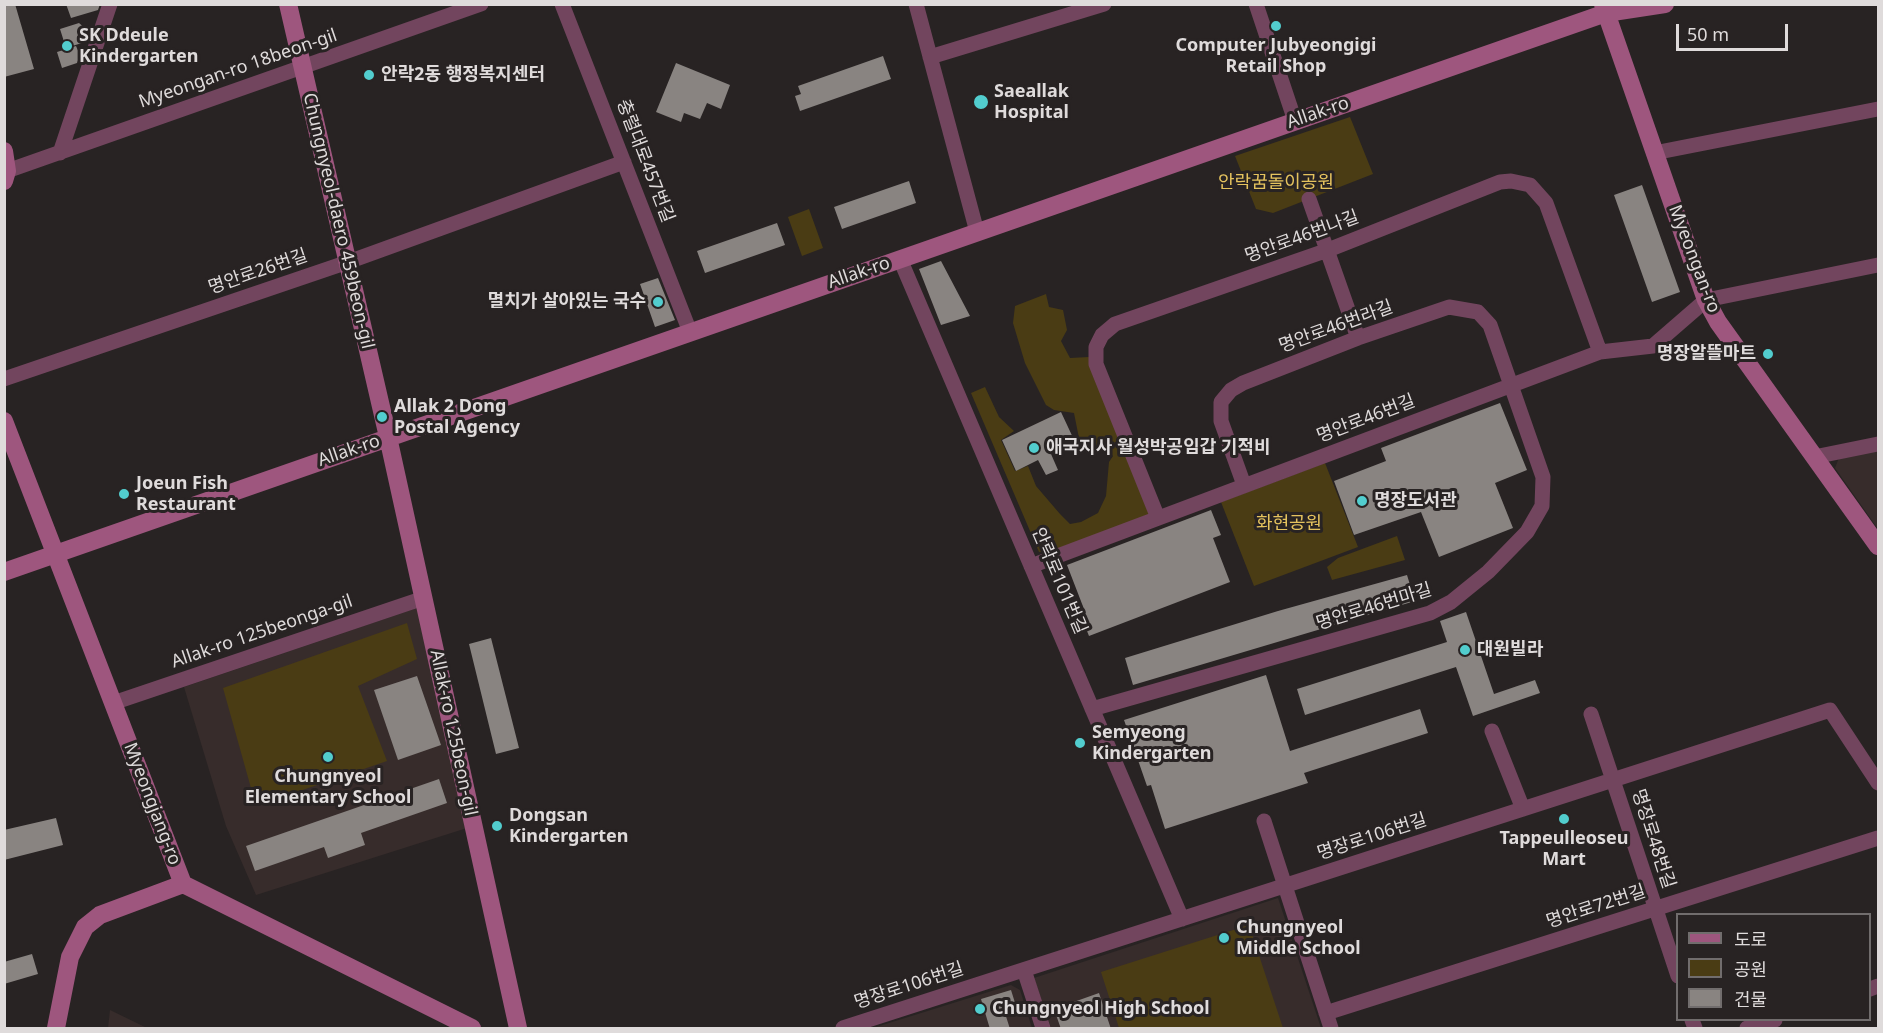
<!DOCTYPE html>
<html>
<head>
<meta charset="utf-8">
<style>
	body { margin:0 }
	#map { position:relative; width:1883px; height:1033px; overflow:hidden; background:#282323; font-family:"Noto Sans","Noto Sans KR",sans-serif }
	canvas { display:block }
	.frame { position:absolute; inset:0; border:6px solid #dfdbdb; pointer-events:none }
	.legend { position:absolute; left:1676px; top:913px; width:195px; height:108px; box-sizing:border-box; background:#282323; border:2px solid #716d6d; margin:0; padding:8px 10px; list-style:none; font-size:18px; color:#dfdbdb }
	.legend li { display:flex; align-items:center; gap:12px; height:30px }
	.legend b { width:30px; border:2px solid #716d6d }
	.scale { position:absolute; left:1676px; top:24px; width:112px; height:27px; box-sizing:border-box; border:3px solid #dfdbdb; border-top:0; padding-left:8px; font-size:18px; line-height:21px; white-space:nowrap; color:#dfdbdb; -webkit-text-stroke:4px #282323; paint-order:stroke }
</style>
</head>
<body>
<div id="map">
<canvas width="1883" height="1033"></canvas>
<div class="frame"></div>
<ul class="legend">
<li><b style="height:8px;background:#9e567e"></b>도로</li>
<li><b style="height:16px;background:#4a3c14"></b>공원</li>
<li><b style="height:16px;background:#898481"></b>건물</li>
</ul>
<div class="scale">50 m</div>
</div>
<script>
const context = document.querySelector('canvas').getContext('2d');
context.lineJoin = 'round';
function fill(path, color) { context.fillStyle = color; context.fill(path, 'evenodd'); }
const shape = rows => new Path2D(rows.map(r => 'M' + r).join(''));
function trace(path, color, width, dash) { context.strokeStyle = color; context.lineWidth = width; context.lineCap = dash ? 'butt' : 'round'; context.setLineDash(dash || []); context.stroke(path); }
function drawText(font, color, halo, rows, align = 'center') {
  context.font = font + ' "Noto Sans","Noto Sans KR",sans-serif'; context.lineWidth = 6; context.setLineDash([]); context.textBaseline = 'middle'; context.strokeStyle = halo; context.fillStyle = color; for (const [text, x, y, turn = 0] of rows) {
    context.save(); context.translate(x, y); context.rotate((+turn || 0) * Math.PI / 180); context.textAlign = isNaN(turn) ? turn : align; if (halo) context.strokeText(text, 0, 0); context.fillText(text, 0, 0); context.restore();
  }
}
fill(shape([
	[1878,451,1878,529,1835,468,1839,458],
	[420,607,467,828,256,895,226,826,184,687],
	[1278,898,1321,1028,1051,1028,1034,978],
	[1011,985,1020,990,1032,1028,873,1028],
	[110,1010,147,1028,108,1028]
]), '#372c2b');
fill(shape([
	[1350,117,1373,174,1273,213,1256,209,1235,156],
	[809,209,823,248,802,256,788,217],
	[1046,294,1049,307,1063,310,1067,330,1061,341,1070,358,1089,357,1155,516,1057,551,1039,552,971,393,985,387,999,417,1014,431,1001,440,1015,471,1028,466,1036,486,1060,514,1070,524,1081,522,1098,513,1106,496,1109,462,1113,456,1108,451,1081,448,1074,413,1054,410,1046,405,1025,363,1013,323,1015,306],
	[1325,463,1358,547,1254,586,1221,502],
	[1397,536,1405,560,1332,580,1327,567,1338,558],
	[407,623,417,659,358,686,387,761,256,806,223,688],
	[1249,925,1283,1028,1119,1028,1101,972]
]), '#4a3c14');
fill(shape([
	[4,4,15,4,34,69,4,77],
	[66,4,100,4,98,10,71,18],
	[79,23,87,30,85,42,66,48,60,29],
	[76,46,80,55,77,63,62,68,57,52],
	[883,56,891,79,800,111,795,96,801,94,798,86],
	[676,63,730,85,721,109,707,103,700,119,684,113,681,122,656,112],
	[909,181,916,203,842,229,834,207],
	[1642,185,1680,292,1652,302,1614,195],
	[777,223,785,245,705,273,697,251],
	[941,261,970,316,941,325,919,269],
	[658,278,675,320,655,327,640,284],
	[1500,403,1527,470,1495,483,1513,528,1439,557,1421,512,1354,535,1334,481,1386,461,1381,448],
	[1061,412,1075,442,1051,454,1058,470,1046,475,1038,460,1016,471,1002,440],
	[1211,510,1221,535,1213,538,1230,582,1089,636,1079,611,1084,609,1067,565],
	[1407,575,1415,601,1133,685,1125,658,1278,611],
	[1466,612,1494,694,1535,680,1540,693,1473,716,1456,667,1305,715,1297,689,1447,642,1440,621],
	[491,638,519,748,496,754,469,644],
	[1266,675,1290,751,1420,709,1428,733,1304,773,1308,783,1165,829,1151,785,1147,786,1124,720],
	[417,676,441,745,398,760,374,690],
	[439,779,447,803,361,833,365,845,328,858,324,847,255,871,246,846],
	[56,818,63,845,4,860,4,830],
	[32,954,38,974,4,984,4,962],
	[1011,990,1016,1006,1004,1010,1010,1029,990,1029,981,999],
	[1099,993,1111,1029,1061,1029,1054,1009]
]), '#898481');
trace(shape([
	[562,4,690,332],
	[916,4,977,232],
	[1256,4,1295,121],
	[930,57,1104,4],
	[60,153,110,4],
	[1654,153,1878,109],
	[7,171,481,4],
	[1309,199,1358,338],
	[900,259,1182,919],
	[4,379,348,262,624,162],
	[1814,457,1878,444],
	[1158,518,1096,364,1096,347,1102,335,1115,324,1328,250,1500,182,1511,181,1530,185,1546,203,1600,352],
	[1031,566,1600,352,1653,346,1706,300,1878,265],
	[113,703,424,598],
	[1092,709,1430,613,1451,602,1488,572,1527,532,1542,506,1543,477,1490,325,1478,312,1449,307,1358,338,1243,383,1231,390,1221,402,1221,421,1244,485],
	[1591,714,1678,976],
	[1492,731,1523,809],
	[1264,821,1331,1028],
	[1024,970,1043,1028],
	[1870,989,1878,986],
	[1326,1013,1878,838],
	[1692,1020,1695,1028],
	[843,1028,1830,710,1878,783],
	[1747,1028,1775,1020]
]), '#72455e', 15);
trace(shape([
	[288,4,388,437,518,1028],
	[1603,4,1706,300,1718,322,1878,546],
	[4,151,7,171,4,181],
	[4,421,183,884,472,1028],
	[4,572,1606,13,1665,4],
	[56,1028,70,957,85,927,100,915,183,884]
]), '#9e567e', 18);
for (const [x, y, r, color] of [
	[1276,26,6,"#52cdce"],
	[67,46,6,"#52cdce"],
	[369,75,6,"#52cdce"],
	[981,102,8,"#52cdce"],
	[658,302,6,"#52cdce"],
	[1768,354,6,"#52cdce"],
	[382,417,6,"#52cdce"],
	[1034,448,6,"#52cdce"],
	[124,494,6,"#52cdce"],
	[1362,501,6,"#52cdce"],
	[1465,650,6,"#52cdce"],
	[1080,743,6,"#52cdce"],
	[328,757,6,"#52cdce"],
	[1564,819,6,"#52cdce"],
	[497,826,6,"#52cdce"],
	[1224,938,6,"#52cdce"],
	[980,1009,6,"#52cdce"]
]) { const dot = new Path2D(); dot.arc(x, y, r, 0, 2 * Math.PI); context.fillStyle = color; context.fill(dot); trace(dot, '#282323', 2); }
drawText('bold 18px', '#dfdbdb', '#282323', [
	["SK Ddeule",79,36],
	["Kindergarten",79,57],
	["Computer Jubyeongigi",1276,46,"center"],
	["Retail Shop",1276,67,"center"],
	["안락2동 행정복지센터",381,75],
	["Saeallak",994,92],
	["Hospital",994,113],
	["멸치가 살아있는 국수",646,302,"right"],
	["명장알뜰마트",1756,354,"right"],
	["Allak 2 Dong",394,407],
	["Postal Agency",394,428],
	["애국지사 월성박공임갑 기적비",1046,448],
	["Joeun Fish",136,484],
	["Restaurant",136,505],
	["명장도서관",1374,501],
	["대원빌라",1477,650],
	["Semyeong",1092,733],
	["Kindergarten",1092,754],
	["Chungnyeol",328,777,"center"],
	["Elementary School",328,798,"center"],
	["Dongsan",509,816],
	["Kindergarten",509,837],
	["Tappeulleoseu",1564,839,"center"],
	["Mart",1564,860,"center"],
	["Chungnyeol",1236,928],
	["Middle School",1236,949],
	["Chungnyeol High School",992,1009]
], 'left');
drawText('18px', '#dfdbdb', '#282323', [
	["Myeongan-ro 18beon-gil",238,69,-19],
	["Allak-ro",1318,113,-19],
	["충렬대로457번길",645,161,69],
	["Chungnyeol-daero 459beon-gil",338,221,77],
	["명안로46번나길",1302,237,-20],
	["Myeongan-ro",1694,259,69],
	["명안로26번길",258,272,-19],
	["Allak-ro",859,273,-19],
	["명안로46번라길",1336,327,-20],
	["명안로46번길",1366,419,-21],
	["Allak-ro",349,451,-19],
	["안락로101번길",1059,581,67],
	["명안로46번마길",1374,607,-17],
	["Allak-ro 125beonga-gil",262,632,-19],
	["Allak-ro 125beon-gil",453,733,78],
	["Myeongjang-ro",152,804,69],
	["명장로106번길",1372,837,-18],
	["명장로48번길",1653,839,72],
	["명안로72번길",1596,907,-18],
	["명장로106번길",909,986,-18]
]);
drawText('18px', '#e5c35e', '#282323', [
	["안락꿈돌이공원",1276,183],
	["화현공원",1289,524]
]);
</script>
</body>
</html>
